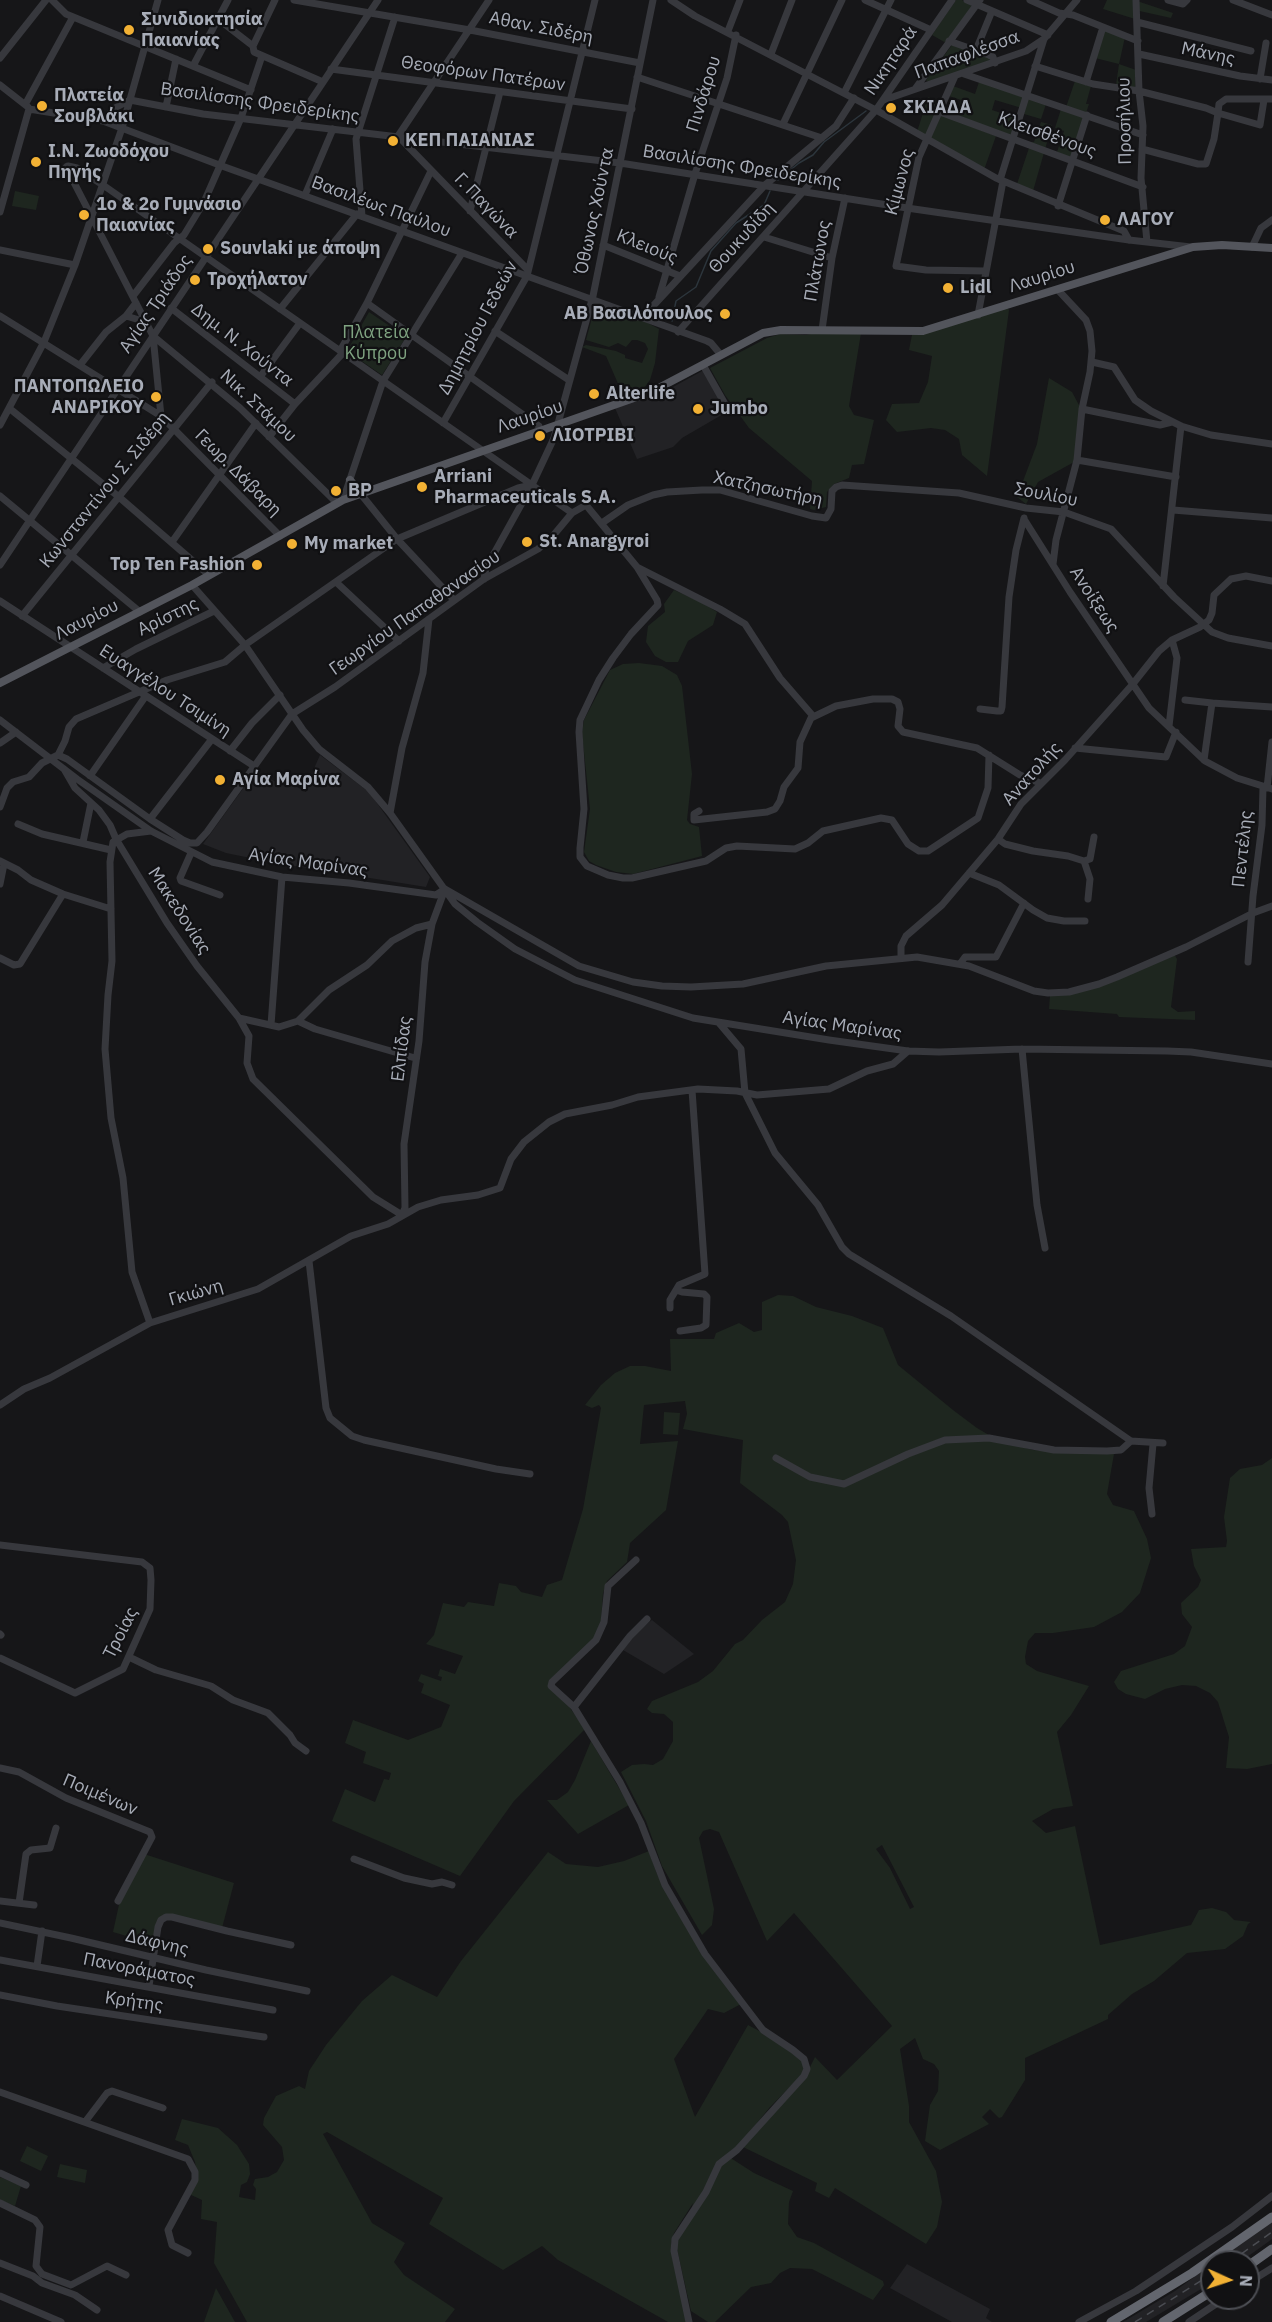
<!DOCTYPE html>
<html>
<head>
<meta charset="utf-8">
<style>
  body { margin:0 }
  #map { position:relative; width:1272px; height:2322px; overflow:hidden; background:#161618; font-family:"IBM Plex Sans",sans-serif }
  canvas { display:block }
  .north { position:absolute; left:1200px; top:2250px; width:60px; height:60px; box-sizing:border-box; background:#111113; border:2px solid #4d4f55; border-radius:50%; rotate:93deg; font-size:16px; font-weight:700; line-height:24px; text-align:center; color:#a8adb8 }
  .north::after { content:''; display:block; margin:auto; width:21px; height:27px; background:#f2b134; clip-path:polygon(50% 0,100% 100%,50% 72%,0 100%) }
</style>
</head>
<body>
<div id="map">
<canvas width="1272" height="2322"></canvas>
<div class="north">N</div>
</div>
<script>
const ctx = document.querySelector('canvas').getContext('2d');
ctx.lineJoin = 'round';
function fillPath(path, color) { ctx.fillStyle = color; ctx.fill(path, 'evenodd'); }
const poly = rows => new Path2D(rows.map(r => 'M' + r).join(''));
function trace(path, color, width, dash) { ctx.strokeStyle = color; ctx.lineWidth = width; ctx.lineCap = dash ? 'butt' : 'round'; ctx.setLineDash(dash || []); ctx.stroke(path); }
function write(font, color, halo, rows, align = 'center') {
  ctx.font = font + ' "IBM Plex Sans",sans-serif'; ctx.lineWidth = 4.5; ctx.setLineDash([]); ctx.textBaseline = 'middle'; ctx.strokeStyle = halo; ctx.fillStyle = color; for (const [text, x, y, turn = 0] of rows) {
    ctx.save(); ctx.translate(x, y); ctx.rotate((+turn || 0) * Math.PI / 180); ctx.textAlign = isNaN(turn) ? turn : align; if (halo) ctx.strokeText(text, 0, 0); ctx.fillText(text, 0, 0); ctx.restore();
  }
}
const built = poly([
  [704,370,725,409,725,413,682,438,673,447,637,459,615,408,673,387],
  [320,755,369,792,430,877,426,887,270,862,226,853,203,844,255,772,283,785,286,781,306,792,308,782],
  [652,1620,694,1654,664,1674,623,1650,639,1630],
  [1272,2221,1272,2239,1268,2242,1240,2262,1215,2262],
  [907,2264,990,2309,986,2318,992,2322,952,2322,890,2288],
  [1212,2264,1212,2281,1201,2289,1146,2322,1123,2322,1175,2291]
]);
const green = poly([
  [956,0,962,0,972,6,946,43,932,35],
  [1107,0,1134,0,1173,13,1171,18,1135,10,1135,19,1103,9],
  [1104,30,1125,37,1119,64,1136,70,1135,88,1116,85,1119,64,1095,58],
  [952,45,990,57,989,62,929,83,926,80],
  [1075,81,1091,86,1086,104,1089,104,1071,158,1057,152,1064,131,1055,128,1061,109,1065,110],
  [979,82,1046,104,1041,119,1024,114,1025,109,995,100,992,110,1016,118,1011,136,956,115,961,100,949,96,953,86,975,94],
  [928,97,941,102,937,113,996,136,984,170,917,132],
  [1041,122,1052,125,1033,191,1017,184,1031,142,1034,142],
  [15,191,39,196,36,210,12,206],
  [595,307,644,321,659,329,655,363,650,380,644,388,632,394,623,395,606,356,582,347,586,345,616,351,625,355,625,358,642,363,648,349,645,343,637,340,632,340,626,347,618,343,609,347,586,340],
  [1007,307,1009,310,987,476,962,455,959,439,945,430,931,428,897,432,886,420,892,404,919,403,928,382,932,356,909,350,912,335],
  [369,312,406,337,382,375,347,351],
  [820,332,861,333,849,406,854,415,874,420,864,464,852,465,849,478,834,484,827,492,826,507,814,510,810,509,812,481,749,428,725,395,710,368,767,338,780,334,806,335],
  [1049,378,1072,392,1080,407,1074,462,1038,482,1026,504,1017,497,1037,444],
  [674,590,701,602,717,612,713,625,688,641,678,662,666,662,655,656,646,642,648,626,665,612,664,604],
  [639,663,662,666,677,675,682,686,692,774,687,820,690,824,699,827,702,856,633,874,616,872,596,865,589,861,584,852,590,809,582,733,584,720,610,670,623,664],
  [1174,954,1177,959,1171,1007,1178,1012,1195,1011,1195,1020,1119,1017,1117,1014,1049,1009,1050,996,1059,995],
  [778,1295,793,1296,816,1307,852,1316,883,1328,898,1365,953,1410,977,1428,999,1441,1033,1450,1114,1454,1107,1494,1113,1505,1134,1511,1147,1539,1151,1558,1140,1593,1122,1612,1094,1627,1053,1633,1035,1633,1028,1641,1025,1657,1026,1664,1037,1671,1089,1686,1071,1715,1057,1732,1073,1806,1053,1809,1032,1821,1046,1833,1075,1826,1100,1945,1191,1925,1199,1910,1212,1908,1226,1912,1234,1920,1251,1922,1248,1924,1243,1936,1225,1949,1187,1953,1154,1981,1132,1994,1108,2015,1108,2019,1025,2058,1025,2080,1002,2117,999,2118,990,2109,982,2117,989,2124,940,2150,925,2141,930,2105,938,2091,939,2071,934,2064,923,2059,915,2038,900,2049,909,2106,909,2122,936,2171,942,2202,937,2227,926,2244,835,2188,829,2198,815,2191,817,2183,743,2147,803,2081,815,2057,837,2080,892,2026,794,1913,767,1941,719,1832,710,1829,703,1831,699,1838,714,1909,712,1925,702,1935,662,1866,646,1821,621,1772,632,1765,644,1764,653,1765,663,1759,673,1741,673,1722,664,1714,652,1713,647,1709,652,1701,698,1682,713,1671,735,1644,743,1640,762,1620,785,1602,793,1584,796,1560,788,1522,782,1515,740,1483,743,1440,683,1429,687,1414,685,1401,644,1405,640,1444,678,1441,666,1510,630,1543,627,1562,607,1581,603,1593,601,1622,593,1640,550,1680,585,1729,514,1801,460,1876,332,1821,345,1789,375,1802,384,1779,389,1780,391,1773,363,1763,366,1752,345,1743,353,1720,408,1740,441,1727,450,1705,421,1693,424,1684,418,1681,421,1674,441,1681,442,1677,438,1676,440,1669,455,1674,463,1656,426,1644,434,1635,443,1603,464,1607,468,1602,494,1606,499,1583,516,1586,521,1592,542,1597,547,1585,562,1580,583,1509,601,1408,599,1405,592,1408,585,1405,601,1385,615,1373,630,1366,645,1366,671,1371,670,1339,714,1339,716,1333,739,1323,754,1332,762,1330,762,1302],
  [882,1845,914,1907,910,1909,890,1868,876,1849],
  [664,1412,680,1413,678,1435,663,1434],
  [1272,1458,1272,1764,1247,1769,1226,1768,1229,1737,1218,1702,1210,1693,1196,1686,1182,1685,1165,1689,1145,1699,1126,1694,1118,1689,1114,1682,1121,1671,1174,1654,1185,1646,1192,1627,1182,1614,1181,1603,1198,1587,1201,1580,1194,1566,1191,1549,1226,1547,1227,1541,1224,1517,1230,1478,1240,1469,1262,1465],
  [591,1741,629,1805,578,1834,547,1800,557,1800,568,1792,575,1780],
  [649,1851,657,1874,688,1928,741,2004,724,2013,708,2009,674,2059,695,2117,748,2025,765,2034,802,2060,804,2070,800,2077,770,2107,740,2144,726,2155,754,2173,793,2191,789,2202,788,2224,797,2237,814,2243,883,2281,884,2285,873,2300,812,2269,790,2268,780,2273,771,2283,751,2287,715,2322,708,2322,691,2311,677,2249,677,2241,689,2220,693,2203,674,2233,671,2245,688,2322,668,2322,558,2260,542,2246,503,2270,429,2224,443,2198,327,2132,323,2134,372,2223,405,2243,394,2262,404,2275,455,2309,445,2322,247,2322,214,2263,217,2222,201,2219,202,2200,189,2194,196,2171,195,2162,188,2145,175,2140,182,2119,218,2128,237,2145,249,2164,250,2174,247,2182,241,2185,239,2197,255,2200,256,2189,253,2185,255,2179,268,2177,277,2172,284,2160,282,2147,263,2125,264,2118,276,2096,299,2086,305,2089,309,2071,326,2045,362,2001,392,1975,437,1997,461,1961,548,1852,566,1864,598,1867,624,1861],
  [144,1854,234,1883,222,1928,163,1915,153,1944,113,1932,120,1900],
  [27,2146,48,2156,41,2171,20,2161],
  [60,2164,87,2170,85,2183,57,2177],
  [0,2177,21,2186,15,2206,0,2200],
  [216,2288,235,2322,204,2322]
]);
const stream = poly([
  [778,180,799,163,813,155,824,142,866,111],
  [672,321,676,301,696,287,711,251,736,223,764,205,770,191]
]);
const minor = poly([
  [52,0,66,14,251,90],
  [294,0,470,30,640,63],
  [489,0,398,136,528,270],
  [671,0,695,16,876,110,996,178,1124,231,1129,240],
  [865,0,931,30],
  [967,0,1048,35],
  [1030,0,1059,13,1073,15,1138,41],
  [1136,0,1139,91,1143,126,1141,178,1147,242],
  [1168,0,1183,4,1187,0],
  [1233,0,1272,15],
  [218,19,253,46,254,52,323,82],
  [1137,22,1251,51],
  [728,31,740,0],
  [949,41,989,55,993,57,995,63],
  [253,46,275,0],
  [976,50,992,11],
  [771,54,792,0],
  [1139,54,1240,76,1272,80],
  [0,58,46,0],
  [193,66,228,0],
  [1035,66,1093,84,1139,91,1206,108,1218,113,1219,104,1226,99,1272,99],
  [331,69,632,109],
  [964,74,1143,135],
  [955,76,919,157,896,266,926,270,986,271],
  [637,77,822,138],
  [1260,79,1266,43],
  [1086,82,1103,27],
  [0,85,28,107],
  [915,89,980,0],
  [844,93,891,0],
  [884,100,1026,51,1044,39,1077,0],
  [26,103,73,17],
  [166,107,176,59],
  [29,109,103,121,222,166,707,341,711,343,721,355],
  [940,112,1143,187],
  [103,121,113,109,130,100,203,114,620,163,907,208,1129,240,1191,247],
  [783,124,842,0],
  [1142,149,1198,164,1206,164,1214,139,1218,113,1260,125,1264,100],
  [1000,180,1044,39],
  [305,195,333,129],
  [1058,206,1087,115],
  [470,211,500,92],
  [0,212,29,109],
  [362,216,356,139,395,17],
  [764,237,832,258],
  [603,245,680,276],
  [1252,247,1261,228,1272,220],
  [0,250,75,265],
  [133,296,174,243,184,235,204,202,241,118,262,56],
  [659,297,695,174,727,78,736,35],
  [367,303,539,426,540,430],
  [171,308,295,404],
  [280,309,357,214],
  [978,315,1003,181],
  [0,316,161,416,280,536],
  [126,316,146,322],
  [639,317,653,306,765,185,836,126,854,98],
  [822,330,832,258,845,198],
  [495,331,569,380],
  [678,332,876,110,952,0],
  [153,336,240,408,337,503],
  [340,351,367,303,431,171],
  [1092,362,1114,367,1135,400,1151,411,1181,426,1211,435,1272,444],
  [80,365,106,332,126,316,136,303],
  [703,365,725,404],
  [260,377,300,323],
  [9,408,119,497,209,575],
  [1082,409,1160,425,1172,422],
  [161,416,153,336,66,167,68,166,77,168,103,185,572,513],
  [443,423,527,276,595,0],
  [0,425,44,342,75,265,122,128,158,0],
  [269,437,295,404,343,353],
  [1077,460,1176,477],
  [360,493,397,539,454,600],
  [0,496,140,612],
  [343,500,383,381,462,253],
  [1173,510,1272,518],
  [1024,519,1070,592,1149,708,1205,761,1237,778,1272,789],
  [602,523,628,505,653,495,667,492,702,490,720,490,812,516,826,518,831,509,832,491,836,487,842,485,959,493,1026,508,1064,512,1111,529,1174,597,1212,632,1228,638,1272,646],
  [172,542,256,423],
  [1053,564,1056,540,1077,460,1082,409,1090,372,1092,351,1090,331,1086,320,1058,290],
  [0,565,378,0],
  [637,567,657,600,658,605,631,634,613,658,599,680,580,720,579,732,584,809,580,848,580,857,587,866,608,875,623,878,632,878,706,861,726,848,737,846,795,849,808,843,823,831,881,818,892,820,908,844,919,851,928,851,978,818,988,788,989,755],
  [484,579,486,568,532,485,554,438,593,296,653,0],
  [336,582,399,641],
  [192,585,245,645,303,730,319,749,368,787,390,813,455,904,477,922,515,949,575,980,693,1018,829,1040,908,1051,939,1052,1022,1049,1167,1051,1191,1052,1272,1064],
  [1163,586,1181,426],
  [0,601,254,766],
  [22,616,212,382],
  [103,668,136,649,214,611],
  [1185,700,1212,703,1204,760],
  [1212,703,1272,707],
  [980,709,997,711,1001,711,1002,707,1009,597,1016,550,1024,518],
  [0,720,77,779,151,831,212,862,282,877,349,883,436,895,445,889],
  [1169,726,1177,658,1172,640],
  [0,743,16,732],
  [1075,748,1166,757,1176,732],
  [230,751,252,723,280,695],
  [58,755,67,759,150,819,183,840,190,843,197,843,207,832,292,714,335,687,484,579,538,549,552,537,572,513,586,505,637,567,720,609,745,624,780,678,813,716],
  [64,769,75,788,99,810,110,825,116,839,167,923,197,966,239,1018,279,1027,298,1021,329,990,367,965,392,941,416,928,432,924],
  [90,776,145,697],
  [1267,788,1272,742],
  [0,807,7,788,13,782,29,777,42,763,58,755,65,741,69,727,76,719,167,680,225,662,245,645,397,539,518,488,532,485],
  [699,811,694,814,694,820,767,812,775,809,780,801,784,787,798,768,800,742,811,718,836,706,873,699,892,699,898,702,900,709,898,726,903,732,977,748,1020,775,1040,783],
  [390,813,402,748,423,673,429,619],
  [150,819,212,739],
  [18,824,42,834,111,850],
  [998,839,1005,844,1033,851,1068,856,1084,861,1090,879,1088,899],
  [83,842,91,803],
  [191,853,180,878,181,881,220,895],
  [0,861,18,870,31,880,63,894,111,909],
  [1084,861,1090,859,1094,837],
  [969,873,999,885,1033,910,1047,918,1064,921,1085,921],
  [0,884,4,864],
  [445,889,579,966,633,982,662,986,691,987,743,984,826,966,917,957,969,966,1034,991,1048,993,1069,992,1099,984,1117,977,1186,947,1253,913,1272,906],
  [0,958,14,965,20,964,63,894],
  [901,958,901,946,906,936,942,905,998,839,1021,804,1065,760,1132,685,1159,651,1172,640,1200,627,1209,620,1212,613,1214,595,1231,579,1246,576,1272,581],
  [1248,962,1253,896,1262,825,1263,787],
  [960,964,965,957,996,957,1024,903],
  [239,1018,249,1036,247,1063,253,1079,373,1197,402,1215],
  [298,1021,315,1029,415,1058],
  [719,1023,741,1049,745,1093,775,1153,818,1205,842,1247,849,1254,951,1316,1131,1441,1163,1443],
  [271,1025,282,877],
  [1022,1049,1037,1205,1045,1248],
  [402,1215,405,1208,404,1144,419,1041,425,962,432,924,445,889],
  [309,1261,326,1408,330,1418,352,1436,364,1440,496,1469,530,1474],
  [676,1290,682,1292,704,1294,707,1297,706,1325,701,1328,680,1331],
  [670,1308,670,1300,679,1285,705,1274,692,1090],
  [150,1323,132,1272,123,1178,111,1118,105,1049,108,995,112,961,110,862,113,842,127,834,151,831],
  [0,1405,24,1389,50,1378,150,1323,258,1289,351,1236,388,1224,418,1207,441,1200,478,1195,500,1188,511,1159,524,1142,549,1122,565,1114,612,1105,638,1097,698,1089,737,1091,757,1095,829,1089,867,1071,893,1064,908,1051],
  [776,1458,810,1477,844,1484,908,1454,945,1440,989,1438,1054,1450,1107,1451,1121,1450,1131,1441],
  [1152,1514,1149,1488,1153,1444],
  [0,1545,142,1562,150,1568,151,1580,150,1609,123,1669,75,1693,0,1658],
  [636,1560,608,1586,604,1622,596,1640,552,1682,551,1686,574,1707,620,1782,641,1823,665,1885,705,1954,763,2030,793,2050,804,2059,807,2069,804,2076,737,2150,719,2164,706,2192,675,2239,674,2251,689,2322],
  [0,1634,1,1635],
  [129,1657,156,1670,211,1686,233,1700,268,1713,290,1735,295,1743,306,1751],
  [574,1707,630,1636,647,1619],
  [0,1768,19,1772,66,1798,150,1832,152,1837,118,1901],
  [354,1859,404,1878,432,1884,442,1882,452,1885],
  [0,1901,34,1905],
  [19,1903,26,1854,31,1850,50,1848,56,1828],
  [0,1923,71,1938,206,1970,307,1991],
  [0,1960,273,2010],
  [37,1966,42,1931],
  [149,1986,158,1927,161,1920,166,1917,172,1917,227,1931,291,1945],
  [0,1995,57,2006,264,2037],
  [0,2092,188,2159,195,2172,195,2180,168,2230,172,2245,188,2253],
  [85,2122,107,2093,112,2091,163,2108],
  [0,2173,26,2185],
  [0,2203,35,2220,40,2227,36,2266,42,2274,71,2285,107,2266,126,2275],
  [0,2263,33,2276,42,2283,75,2295,97,2310],
  [1248,2283,1272,2268],
  [0,2296,61,2322],
  [1079,2322,1136,2291,1232,2227,1272,2196],
  [1189,2322,1225,2298]
]);
const major = poly([
  [350,480,360,493],
  [0,683,192,585,343,500,651,392,763,333,781,330,923,331,1193,247,1222,245,1272,248]
]);
const highway = poly([
  [1248,2266,1272,2249],
  [1111,2322,1192,2273,1272,2217],
  [1163,2322,1212,2291]
]);
const rail = poly([
  [1230,2262,1272,2232],
  [1135,2322,1212,2274]
]);
const markers = [
  [129,30,6,"#f2b134"],
  [42,106,6,"#f2b134"],
  [891,108,6,"#f2b134"],
  [393,141,6,"#f2b134"],
  [36,162,6,"#f2b134"],
  [84,215,6,"#f2b134"],
  [1105,220,6,"#f2b134"],
  [208,249,6,"#f2b134"],
  [195,280,6,"#f2b134"],
  [948,288,6,"#f2b134"],
  [725,314,6,"#f2b134"],
  [594,394,6,"#f2b134"],
  [156,397,6,"#f2b134"],
  [698,409,6,"#f2b134"],
  [540,436,6,"#f2b134"],
  [422,487,6,"#f2b134"],
  [336,491,6,"#f2b134"],
  [527,542,6,"#f2b134"],
  [292,544,6,"#f2b134"],
  [257,565,6,"#f2b134"],
  [220,780,6,"#f2b134"]
];
const poiNames = [
  ["Συνιδιοκτησία",141,20],
  ["Παιανίας",141,41],
  ["Πλατεία",54,96],
  ["Σουβλάκι",54,117],
  ["ΣΚΙΑΔΑ",903,108],
  ["ΚΕΠ ΠΑΙΑΝΙΑΣ",405,141],
  ["Ι.Ν. Ζωοδόχου",48,152],
  ["Πηγής",48,173],
  ["1ο & 2ο Γυμνάσιο",96,205],
  ["Παιανίας",96,226],
  ["ΛΑΓΟΥ",1117,220],
  ["Souvlaki με άποψη",220,249],
  ["Τροχήλατον",207,280],
  ["Lidl",960,288],
  ["ΑΒ Βασιλόπουλος",713,314,"right"],
  ["ΠΑΝΤΟΠΩΛΕΙΟ",144,387,"right"],
  ["ΑΝΔΡΙΚΟΥ",144,408,"right"],
  ["Alterlife",606,394],
  ["Jumbo",710,409],
  ["ΛΙΟΤΡΙΒΙ",552,436],
  ["Arriani",434,477],
  ["Pharmaceuticals S.A.",434,498],
  ["BP",348,491],
  ["St. Anargyroi",539,542],
  ["My market",304,544],
  ["Top Ten Fashion",245,565,"right"],
  ["Αγία Μαρίνα",232,780]
];
const streetNames = [
  ["Αθαν. Σιδέρη",541,28,11],
  ["Μάνης",1208,54,12],
  ["Παπαφλέσσα",967,55,-20],
  ["Νικηταρά",891,61,-56],
  ["Θεοφόρων Πατέρων",483,74,8],
  ["Πινδάρου",704,94,-73],
  ["Βασιλίσσης Φρειδερίκης",260,103,8],
  ["Προσήλιου",1125,121,-91],
  ["Κλεισθένους",1047,135,20],
  ["Βασιλίσσης Φρειδερίκης",742,167,9],
  ["Κίμωνος",900,182,-75],
  ["Γ. Παγώνα",486,206,46],
  ["Βασιλέως Παύλου",381,207,20],
  ["Όθωνος Χούντα",595,211,-78],
  ["Θουκυδίδη",742,238,-48],
  ["Κλειούς",647,247,22],
  ["Πλάτωνος",818,261,-80],
  ["Λαυρίου",1042,277,-18],
  ["Αγίας Τριάδος",156,304,-56],
  ["Δημητρίου Γεδεών",478,328,-62],
  ["Δημ. Ν. Χούντα",242,345,38],
  ["Νικ. Στάμου",258,406,43],
  ["Λαυρίου",530,417,-19],
  ["Γεωρ. Δάβαρη",238,473,45],
  ["Χατζησωτήρη",768,489,12],
  ["Κωνσταντίνου Σ. Σιδέρη",105,490,-51],
  ["Σουλίου",1046,495,11],
  ["Ανοίξεως",1094,600,57],
  ["Γεωργίου Παπαθανασίου",415,613,-35],
  ["Αρίστης",168,617,-26],
  ["Λαυρίου",87,620,-27],
  ["Ευαγγέλου Τσιμίνη",165,691,33],
  ["Ανατολής",1032,774,-48],
  ["Πεντέλης",1243,849,-84],
  ["Αγίας Μαρίνας",308,863,8],
  ["Μακεδονίας",179,911,57],
  ["Αγίας Μαρίνας",842,1026,8],
  ["Ελπίδας",402,1049,-83],
  ["Γκιώνη",196,1293,-16],
  ["Τροίας",121,1633,-63],
  ["Ποιμένων",100,1795,23],
  ["Δάφνης",157,1943,13],
  ["Πανοράματος",139,1970,11],
  ["Κρήτης",134,2002,8]
];
const parkNames = [
  ["Πλατεία",376,333],
  ["Κύπρου",376,354]
];
fillPath(built, '#222225');
fillPath(green, '#1e261f');
trace(stream, '#2c353c', 1.5);
trace(minor, '#37383d', 7);
trace(major, '#53555c', 8);
trace(highway, '#63666e', 9);
trace(rail, '#4a4c52', 1.5, [8, 6]);
for (const [x, y, r, color] of markers) { const dot = new Path2D(); dot.arc(x, y, r, 0, 2 * Math.PI); ctx.fillStyle = color; ctx.fill(dot); trace(dot, '#111113', 2); }
write('bold 18px', '#a8adb8', '#111113', poiNames, 'left');
write('18px', '#a8adb8', '#111113', streetNames);
write('18px', '#7fa381', '#111113', parkNames);
</script>
</body>
</html>
